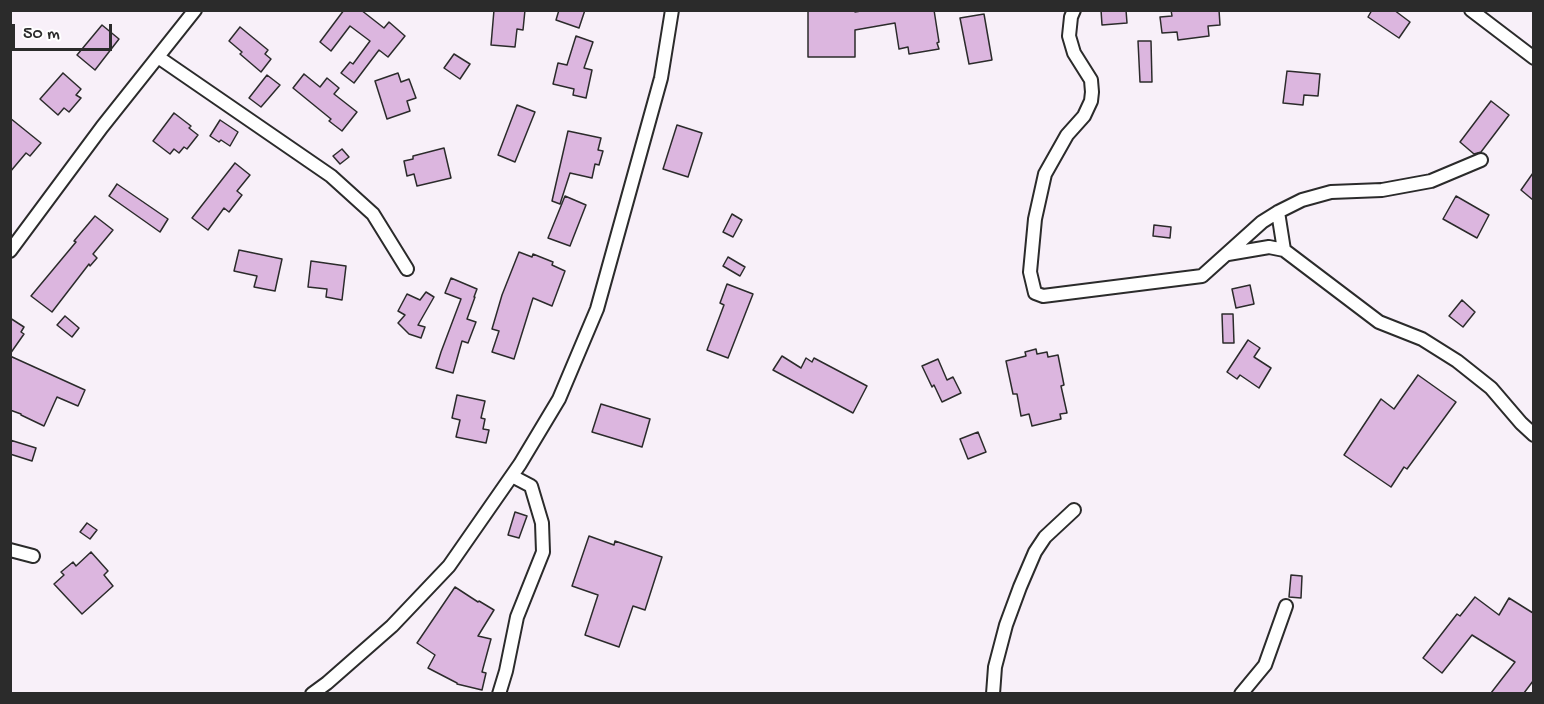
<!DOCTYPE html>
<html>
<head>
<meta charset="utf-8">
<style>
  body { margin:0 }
  #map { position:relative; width:1544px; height:704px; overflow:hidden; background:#f8f0f9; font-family:"Gochi Hand",sans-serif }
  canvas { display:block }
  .frame { position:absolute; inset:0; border:12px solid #2b2b2b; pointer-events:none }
  .scale { position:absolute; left:12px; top:24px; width:100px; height:27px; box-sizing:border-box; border:3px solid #2b2b2b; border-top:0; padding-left:8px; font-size:18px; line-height:21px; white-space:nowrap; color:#2b2b2b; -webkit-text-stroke:4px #fff; paint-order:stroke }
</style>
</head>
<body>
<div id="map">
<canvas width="1544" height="704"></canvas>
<div class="frame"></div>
<div class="scale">50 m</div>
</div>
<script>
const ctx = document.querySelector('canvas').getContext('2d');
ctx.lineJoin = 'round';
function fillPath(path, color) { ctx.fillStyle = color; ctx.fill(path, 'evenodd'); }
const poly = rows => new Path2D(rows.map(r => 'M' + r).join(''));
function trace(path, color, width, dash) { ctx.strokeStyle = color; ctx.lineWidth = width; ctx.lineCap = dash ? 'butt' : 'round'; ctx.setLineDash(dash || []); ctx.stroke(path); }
const building = poly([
  [344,10,361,10,384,28,389,22,405,36,388,57,379,50,354,83,341,73,350,62,353,64,370,41,350,26,331,51,320,42,344,10],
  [494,10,525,10,523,30,517,29,515,47,491,45,494,10],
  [559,10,585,10,579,28,556,20,559,10],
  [808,10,855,10,855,12,867,10,934,10,939,42,937,43,939,49,909,54,908,47,899,49,895,23,855,30,855,57,808,57,808,10],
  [1101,10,1126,10,1127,23,1102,25,1101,10],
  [1171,10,1219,10,1220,25,1208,26,1209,36,1178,40,1177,32,1162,33,1160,17,1172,16,1171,10],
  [1372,10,1394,10,1410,22,1399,38,1368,17,1372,10],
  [984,14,992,60,969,64,960,18,984,14],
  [102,25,119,39,95,70,77,55,102,25],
  [240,27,268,50,265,54,271,59,261,72,240,54,242,52,229,41,240,27],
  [576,36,593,42,584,68,592,70,586,98,573,95,574,89,553,84,558,63,567,65,576,36],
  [1138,41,1151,41,1152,82,1140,82,1138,41],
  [454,54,470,64,460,79,444,68,454,54],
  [1287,71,1320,74,1318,96,1304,95,1303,105,1283,103,1287,71],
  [63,73,81,89,76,95,81,98,69,112,64,108,58,115,40,99,63,73],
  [398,73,401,82,409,79,416,98,407,101,410,111,387,119,375,81,398,73],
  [304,74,320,87,327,78,339,88,334,94,357,112,342,131,329,121,331,119,293,88,304,74],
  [267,75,280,85,261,107,249,98,267,75],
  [1491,101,1509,115,1481,152,1474,154,1460,142,1491,101],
  [517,105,535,112,515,162,498,155,517,105],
  [174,113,191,126,189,128,198,135,187,149,184,147,179,153,174,149,170,154,153,141,174,113],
  [10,118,41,143,30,156,26,153,10,172,10,118],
  [220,120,238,132,230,146,221,140,219,142,210,136,220,120],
  [677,125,702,133,688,177,663,169,677,125],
  [568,131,601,138,598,150,603,151,599,165,595,164,592,178,570,173,560,204,552,201,568,131],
  [444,148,451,178,417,186,414,174,407,176,404,161,413,159,413,156,444,148],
  [342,149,349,157,340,164,333,156,342,149],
  [235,163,250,175,237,191,242,195,229,212,224,208,208,230,192,218,235,163],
  [1533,173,1533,200,1521,190,1533,173],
  [117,184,168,219,160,232,109,196,117,184],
  [565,196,586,205,570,246,548,238,565,196],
  [1456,196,1489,215,1477,238,1443,219,1456,196],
  [732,214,742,220,733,237,723,232,732,214],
  [95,216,113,230,93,254,97,258,90,266,89,264,52,312,31,296,76,242,74,241,95,216],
  [1154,225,1171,227,1170,238,1153,236,1154,225],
  [239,250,282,259,275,291,254,287,257,276,234,271,239,250],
  [519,252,532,257,533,254,553,262,552,265,565,271,552,306,533,298,514,359,492,352,499,331,492,329,502,295,519,252],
  [728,257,745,267,740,276,723,266,728,257],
  [311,261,346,266,342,300,326,297,327,289,308,287,311,261],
  [451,278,477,289,474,297,475,297,467,319,476,322,468,343,462,341,453,373,436,368,441,352,461,299,445,293,451,278],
  [727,284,753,294,728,358,707,350,724,305,720,303,727,284],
  [1250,285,1254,304,1236,308,1232,289,1250,285],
  [426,292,434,297,418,325,425,327,421,338,409,334,398,323,405,315,398,311,407,294,420,300,426,292],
  [1462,300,1475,312,1463,327,1449,316,1462,300],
  [1222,314,1233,314,1234,343,1223,343,1222,314],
  [65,316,79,328,72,337,57,325,65,316],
  [10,318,24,327,21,332,24,334,10,354,10,318],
  [1248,340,1260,348,1254,357,1271,368,1259,388,1240,375,1237,379,1227,372,1248,340],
  [1036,349,1037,354,1047,352,1048,357,1058,355,1064,385,1061,386,1067,413,1060,414,1061,419,1032,426,1029,414,1021,416,1017,394,1013,394,1006,361,1026,356,1025,352,1036,349],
  [10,356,85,390,78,406,57,397,44,426,21,415,21,414,10,410,10,356],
  [782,356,801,368,806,358,812,362,814,358,867,386,853,413,773,370,782,356],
  [938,359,947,380,953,377,961,393,942,402,934,385,932,387,922,366,938,359],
  [1418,375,1456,402,1407,469,1404,467,1391,487,1344,455,1381,399,1394,409,1418,375],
  [457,395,485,401,481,418,485,419,483,429,489,430,486,443,456,437,460,420,452,418,457,395],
  [601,404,650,419,642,447,592,432,601,404],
  [978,432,986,452,968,459,960,439,978,432],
  [10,440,36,448,32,461,10,454,10,440],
  [515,512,527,516,519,538,508,535,515,512],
  [87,523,97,530,90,539,80,532,87,523],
  [589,536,614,545,615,541,662,557,645,610,633,606,619,647,585,635,598,595,572,586,589,536],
  [91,552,108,571,104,575,113,586,82,614,54,584,64,575,61,572,73,562,76,566,91,552],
  [1291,575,1302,576,1301,598,1289,597,1291,575],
  [455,587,478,602,479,601,494,610,478,636,491,639,482,672,486,673,482,690,457,684,457,683,428,668,435,655,417,643,455,587],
  [1475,597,1499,615,1509,598,1533,613,1533,681,1524,693,1491,693,1515,662,1472,635,1442,673,1423,658,1457,614,1460,616,1475,597]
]);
const street = poly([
  [1074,10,1071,17,1069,36,1074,53,1091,80,1092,92,1091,101,1084,116,1067,135,1045,174,1035,219,1030,272,1035,293,1043,296,1202,276,1262,222,1278,212,1302,200,1331,192,1382,190,1431,181,1481,160],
  [1471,10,1534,58],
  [158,57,331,176,373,214,407,269],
  [1278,212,1284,250],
  [10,251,102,127,195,10],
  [1228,254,1269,247,1284,250,1379,322,1422,339,1457,361,1491,388,1521,423,1534,435],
  [10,550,33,556],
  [312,694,327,683,392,626,449,566,520,464,559,399,597,309,661,78,672,10],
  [499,694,506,671,517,617,543,552,542,523,531,486,512,476],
  [993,694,995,667,1006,625,1020,587,1035,552,1045,537,1074,510],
  [1241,694,1265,665,1286,606]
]);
fillPath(building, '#dcb6df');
trace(building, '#2b2b2b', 1.5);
trace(street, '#2b2b2b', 16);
trace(street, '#fff', 12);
</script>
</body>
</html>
